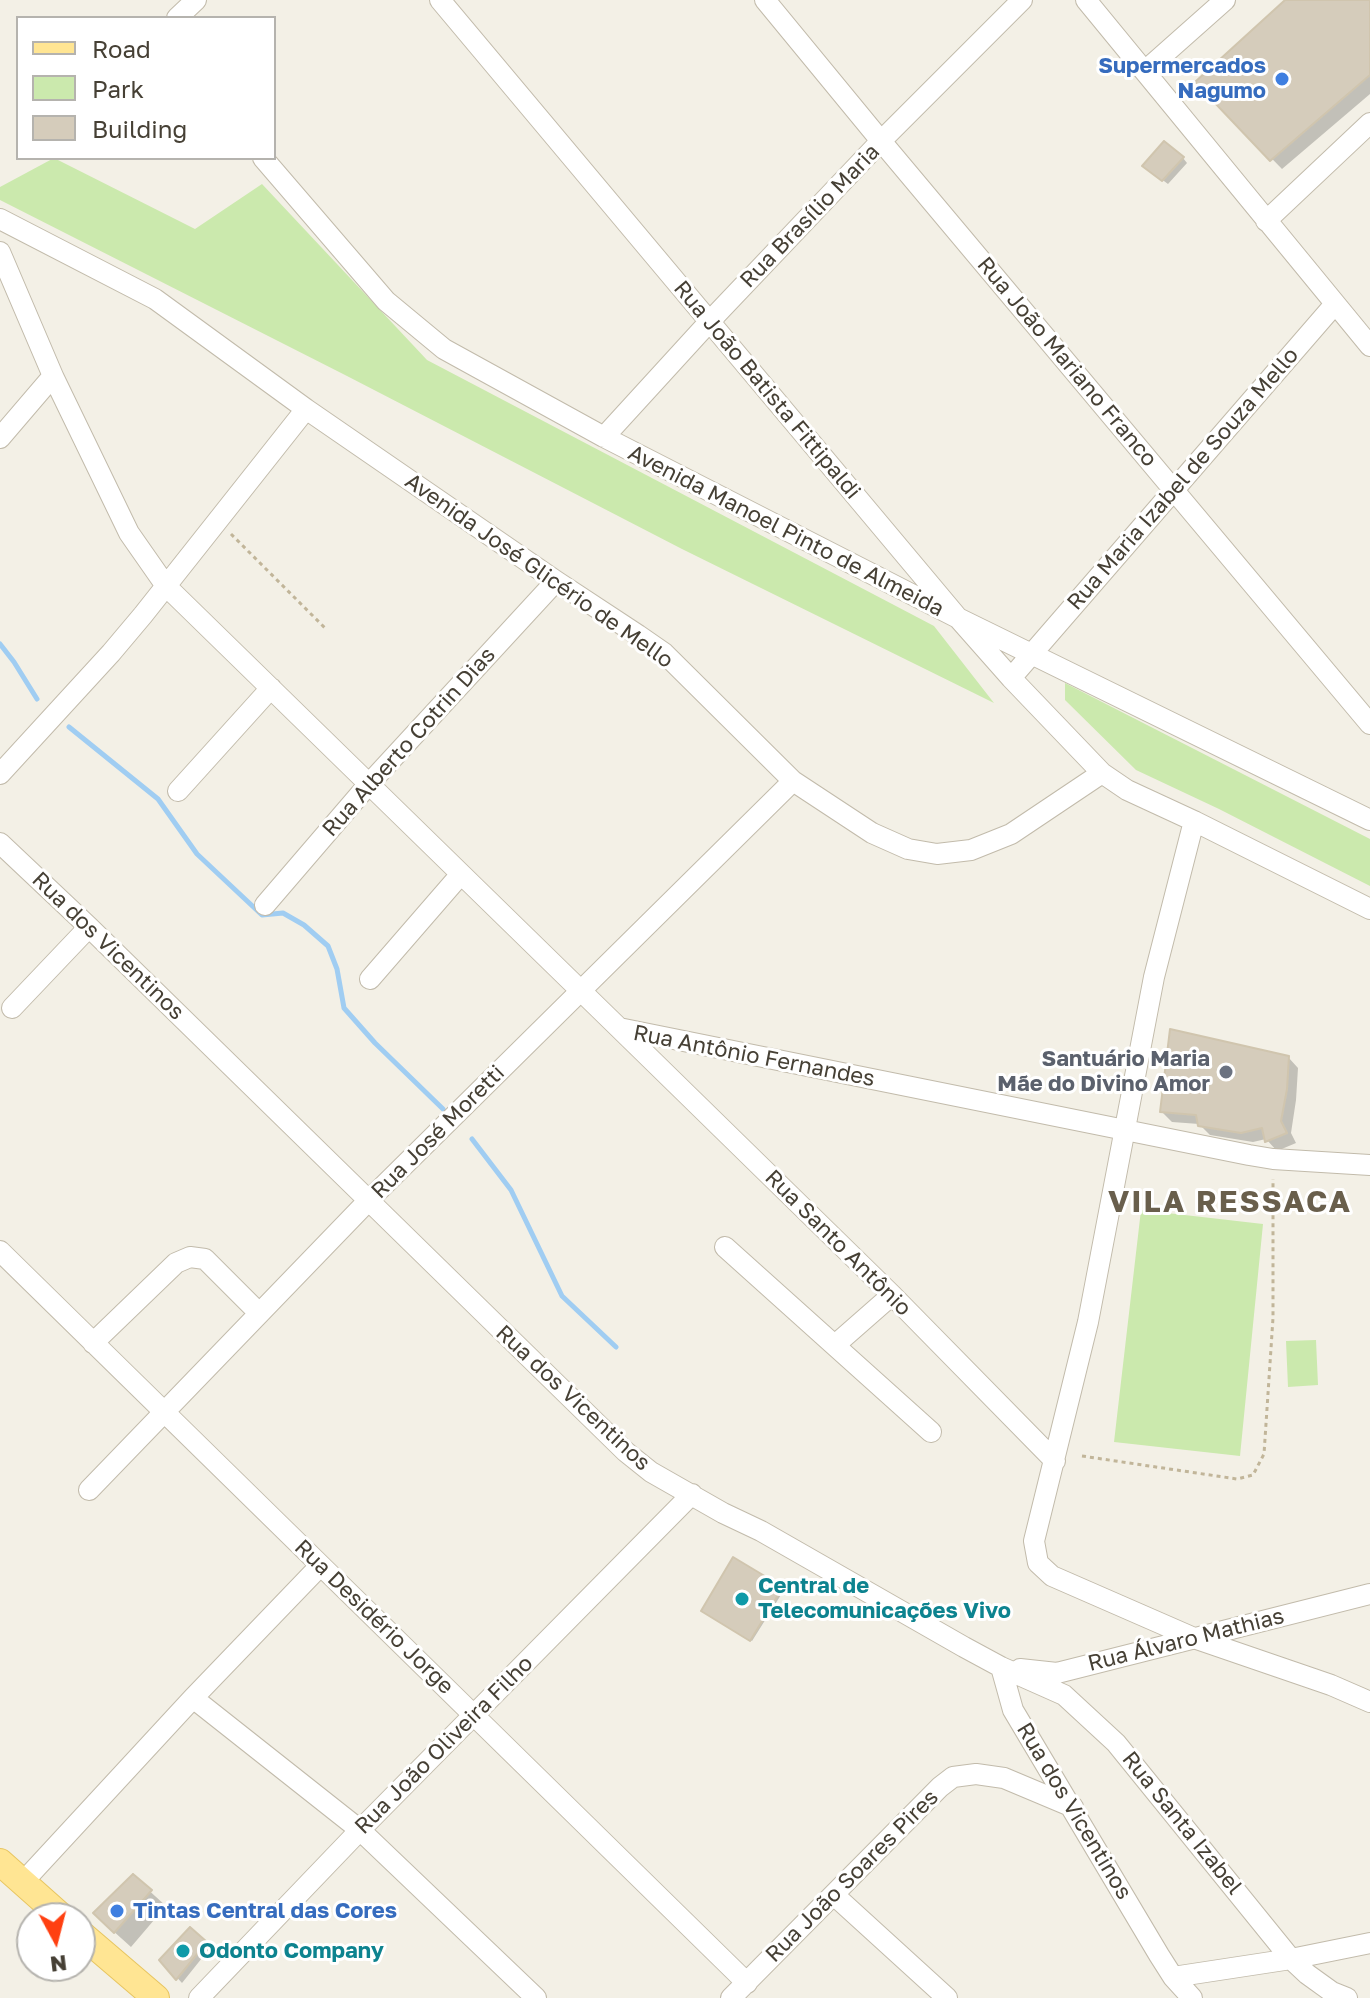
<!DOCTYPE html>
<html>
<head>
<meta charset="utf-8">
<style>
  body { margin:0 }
  #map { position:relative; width:1370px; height:1998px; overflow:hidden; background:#f3f0e6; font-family:"Golos Text",sans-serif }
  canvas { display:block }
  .legend { position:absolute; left:16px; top:16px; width:260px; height:144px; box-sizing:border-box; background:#fff; border:2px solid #b5b3ae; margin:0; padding:10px 14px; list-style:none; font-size:24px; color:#464035 }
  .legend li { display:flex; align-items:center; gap:16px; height:40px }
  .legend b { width:40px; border:2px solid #b5b3ae }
  .north { position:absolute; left:16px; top:1902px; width:80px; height:80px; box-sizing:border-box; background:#fff; border:2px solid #b5b3ae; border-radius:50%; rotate:173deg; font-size:22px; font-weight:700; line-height:32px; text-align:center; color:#464035 }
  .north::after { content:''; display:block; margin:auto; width:28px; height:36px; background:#ff4011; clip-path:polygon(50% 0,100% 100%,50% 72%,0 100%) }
</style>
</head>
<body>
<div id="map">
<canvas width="1370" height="1998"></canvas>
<ul class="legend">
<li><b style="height:10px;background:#ffe593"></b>Road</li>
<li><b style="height:22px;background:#cbe9ad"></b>Park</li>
<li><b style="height:22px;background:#d5ccbb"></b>Building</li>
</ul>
<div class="north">N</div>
</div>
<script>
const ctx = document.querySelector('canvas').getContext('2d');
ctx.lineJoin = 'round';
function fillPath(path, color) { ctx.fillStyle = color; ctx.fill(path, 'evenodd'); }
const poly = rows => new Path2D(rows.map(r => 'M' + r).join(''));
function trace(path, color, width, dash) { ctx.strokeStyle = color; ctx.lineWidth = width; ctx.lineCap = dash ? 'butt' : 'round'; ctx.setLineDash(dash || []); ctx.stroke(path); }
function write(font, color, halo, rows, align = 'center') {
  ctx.font = font + ' "Golos Text",sans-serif'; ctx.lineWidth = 6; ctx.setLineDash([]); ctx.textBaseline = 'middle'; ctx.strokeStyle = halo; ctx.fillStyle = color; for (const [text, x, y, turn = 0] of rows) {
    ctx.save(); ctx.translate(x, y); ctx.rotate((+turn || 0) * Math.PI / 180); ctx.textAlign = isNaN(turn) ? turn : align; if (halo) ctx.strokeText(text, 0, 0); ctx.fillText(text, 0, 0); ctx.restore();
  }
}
const green = poly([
  [54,158,195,229,262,184,427,360,934,626,994,703,682,549,347,376,0,200,0,187],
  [1065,683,1370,839,1370,886,1219,809,1136,770,1065,700],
  [1141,1210,1263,1224,1240,1456,1114,1442],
  [1316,1340,1318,1385,1288,1387,1286,1341]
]);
const shadow = poly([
  [1288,0,1370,0,1370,94,1282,169,1197,82],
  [1183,158,1187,163,1168,184,1149,170],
  [1288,1057,1298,1068,1296,1100,1291,1133,1296,1143,1277,1151,1266,1139,1253,1142,1210,1135,1199,1124,1172,1122,1162,1112],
  [734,1560,784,1590,752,1641,705,1612],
  [133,1876,166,1906,131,1947,111,1929],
  [205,1943,210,1948,182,1983,161,1960]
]);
const stream = poly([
  [0,644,14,662,37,699],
  [69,727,158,799,197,854,262,915,283,913,304,925,328,946,337,969,344,1008,375,1043,443,1109],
  [472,1139,511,1190,562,1296,616,1347]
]);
const building = poly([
  [1285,0,1370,0,1370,75,1270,161,1195,82,1285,0],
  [1164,141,1184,157,1162,181,1142,166,1164,141],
  [1170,1029,1289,1056,1287,1089,1281,1121,1287,1133,1265,1142,1262,1128,1241,1133,1198,1126,1196,1115,1160,1112,1170,1029],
  [733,1557,783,1587,750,1641,701,1611,733,1557],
  [133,1874,152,1890,114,1933,93,1913,133,1874],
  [190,1927,207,1942,176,1980,159,1960,190,1927]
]);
const path = poly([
  [231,534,326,629],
  [1082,1456,1237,1479,1253,1475,1264,1454,1273,1318,1273,1179]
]);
const minor = poly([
  [440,0,958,618,1011,678,1102,773,1127,790,1194,821,1370,909],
  [765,0,881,141,1370,724],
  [1086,0,1370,346],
  [177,18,196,0],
  [1145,71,1225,0],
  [263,158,386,301,444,349,604,437,958,618,1370,820],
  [0,219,155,299,306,409,556,581,638,635,664,653,793,781,872,833,908,849,937,854,971,850,1011,834,1102,773],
  [1266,221,1370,123],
  [0,252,53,376,129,533,166,586,619,1028,1249,1155,1273,1159,1370,1165],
  [604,437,710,321,881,141,1022,0],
  [0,438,53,376],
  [1011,678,1335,304],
  [0,774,111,653,143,615,306,409],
  [178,791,271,688],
  [1194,821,1154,977,1088,1322,1034,1541,1038,1563,1052,1576,1194,1638,1331,1685,1370,1702],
  [0,843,89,927,626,1452,651,1472,723,1513,761,1531,964,1647,1001,1667,1064,1695,1116,1743,1291,1959,1307,1974,1332,1992,1347,1998],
  [265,905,368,785,556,581],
  [370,979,461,874],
  [12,1008,89,927],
  [619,1028,892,1295,1055,1461],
  [725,1247,931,1432],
  [0,1251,747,1983],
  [93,1343,176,1263,190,1257,205,1259,259,1313],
  [835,1345,892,1295],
  [89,1490,368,1201,793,781],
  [1001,1667,1013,1710,1159,1955,1173,1977,1192,1998],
  [1020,1669,1057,1673,1370,1594],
  [193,1698,360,1830,536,1998],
  [23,1882,193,1698,320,1566],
  [834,1895,947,1998],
  [1173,1977,1291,1959,1370,1943],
  [199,1998,360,1830,692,1494],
  [731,1998,940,1787,953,1777,976,1774,1004,1778,1073,1807]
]);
const major = poly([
  [0,1862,63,1918],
  [80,1933,156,1998]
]);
const markers = [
  [1282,79,8,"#3f7fe0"],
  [1226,1072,8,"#6b7280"],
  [742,1599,8,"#0f9aa8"],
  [117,1911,8,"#3f7fe0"],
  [183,1951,8,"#0f9aa8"]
];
const shopNames = [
  ["Supermercados",1266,66],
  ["Nagumo",1266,91],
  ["Tintas Central das Cores",133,1911,"left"]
];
const streetNames = [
  ["Rua Brasílio Maria",810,216,-46],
  ["Rua João Mariano Franco",1067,362,50],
  ["Rua João Batista Fittipaldi",767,390,50],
  ["Rua Maria Izabel de Souza Mello",1183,479,-49],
  ["Avenida Manoel Pinto de Almeida",786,531,27],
  ["Avenida José Glicério de Mello",539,571,35],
  ["Rua Alberto Cotrin Dias",409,742,-48],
  ["Rua dos Vicentinos",108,946,44],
  ["Rua Antônio Fernandes",754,1056,11],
  ["Rua José Moretti",438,1132,-45],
  ["Rua Santo Antônio",838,1243,45],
  ["Rua dos Vicentinos",573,1398,43],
  ["Rua Desidério Jorge",374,1617,44],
  ["Rua Álvaro Mathias",1186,1640,-14],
  ["Rua João Oliveira Filho",444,1745,-45],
  ["Rua dos Vicentinos",1074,1811,59],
  ["Rua Santa Izabel",1182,1823,51],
  ["Rua João Soares Pires",852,1876,-45]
];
const worshipNames = [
  ["Santuário Maria",1210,1059],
  ["Mãe do Divino Amor",1210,1084]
];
const cultureNames = [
  ["Central de",758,1586],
  ["Telecomunicações Vivo",758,1611],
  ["Odonto Company",199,1951]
];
const districtNames = [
  ["VILA RESSACA",1230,1202]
];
fillPath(green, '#cbe9ad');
fillPath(shadow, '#0003');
trace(stream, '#a0cdf2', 5);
fillPath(building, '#d5ccbb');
trace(building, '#d0c5ae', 2);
trace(minor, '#c2bbab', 22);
trace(major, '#e7c560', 28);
trace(path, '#c1b599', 3, [4, 4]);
trace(minor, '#fff', 20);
trace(major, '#ffe593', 26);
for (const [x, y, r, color] of markers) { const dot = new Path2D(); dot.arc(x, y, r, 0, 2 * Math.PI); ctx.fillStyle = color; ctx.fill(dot); trace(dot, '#fff', 3); }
write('bold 22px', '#366cbe', '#fff', shopNames, 'right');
write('22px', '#464035', '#fff', streetNames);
write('bold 22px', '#5b616d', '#fff', worshipNames, 'right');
write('bold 22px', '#0d838f', '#fff', cultureNames, 'left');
ctx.letterSpacing = '2px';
write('bold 30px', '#695f4c', '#fff', districtNames);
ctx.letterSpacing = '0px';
</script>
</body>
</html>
